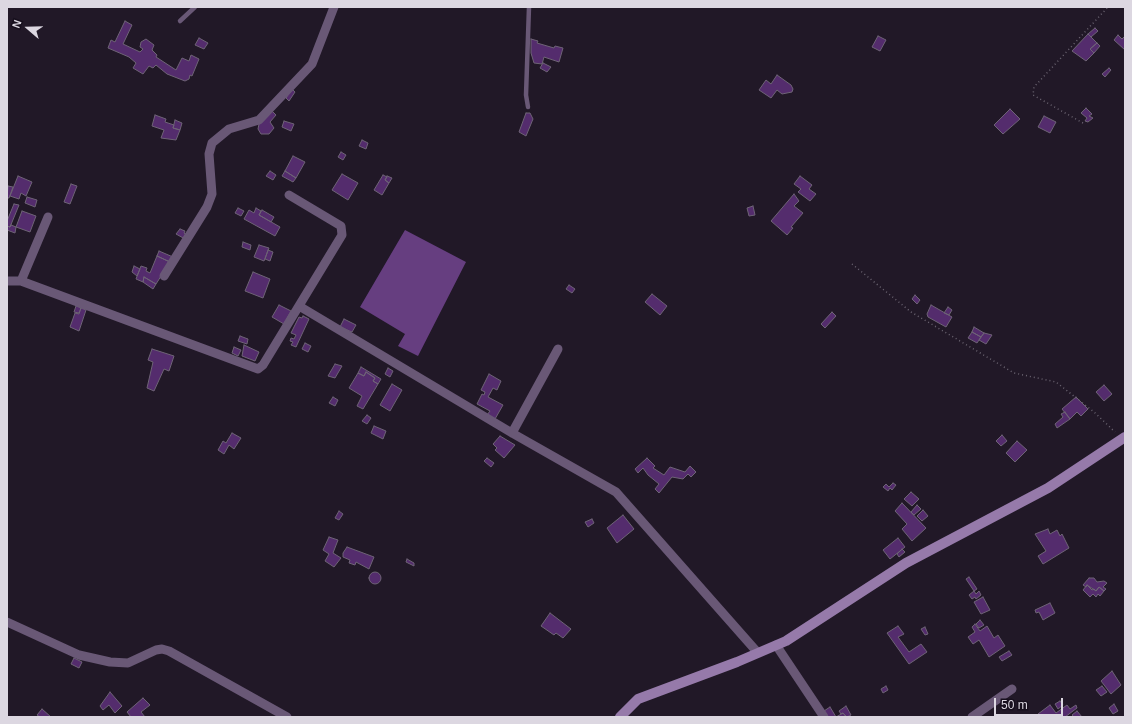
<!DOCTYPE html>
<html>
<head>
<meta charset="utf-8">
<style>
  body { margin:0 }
  #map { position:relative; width:1132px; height:724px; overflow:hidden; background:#211827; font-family:Arial,sans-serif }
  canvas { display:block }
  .frame { position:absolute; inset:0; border:8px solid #dcd7e1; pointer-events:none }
  .north { position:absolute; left:8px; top:8px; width:40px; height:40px; -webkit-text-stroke:3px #170f1d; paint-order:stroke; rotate:290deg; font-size:11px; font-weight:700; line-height:16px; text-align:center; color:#dcd7e1 }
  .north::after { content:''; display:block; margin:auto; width:14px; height:18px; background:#dcd7e1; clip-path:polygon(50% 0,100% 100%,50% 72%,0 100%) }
  .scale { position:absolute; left:994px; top:698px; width:69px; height:18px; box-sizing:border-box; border:2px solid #dcd7e1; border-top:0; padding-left:5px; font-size:12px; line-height:14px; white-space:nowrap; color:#dcd7e1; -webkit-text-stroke:3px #170f1d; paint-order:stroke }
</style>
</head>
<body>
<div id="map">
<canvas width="1132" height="724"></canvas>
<div class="frame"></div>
<div class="north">N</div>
<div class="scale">50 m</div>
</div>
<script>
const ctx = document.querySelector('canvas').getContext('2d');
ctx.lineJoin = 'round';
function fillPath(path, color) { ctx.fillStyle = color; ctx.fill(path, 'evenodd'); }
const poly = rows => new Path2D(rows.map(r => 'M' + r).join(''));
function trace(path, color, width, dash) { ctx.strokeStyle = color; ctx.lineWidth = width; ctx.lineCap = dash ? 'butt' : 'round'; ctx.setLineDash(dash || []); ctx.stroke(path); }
const forest = poly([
  [405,230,466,262,418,356,398,346,405,334,360,307]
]);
const building = poly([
  [125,21,132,25,123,44,140,52,143,49,140,47,141,42,146,39,154,45,152,50,157,55,156,57,176,70,182,58,189,61,191,55,199,59,192,76,190,75,189,79,185,81,167,74,156,65,153,68,149,66,143,74,133,68,136,63,129,57,108,48,111,40,115,42,125,21],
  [1095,28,1098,31,1091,37,1088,34,1095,28],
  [1088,34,1097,43,1090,49,1094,53,1086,61,1072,51,1088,34],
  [1118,35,1122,39,1125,36,1125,50,1114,40,1118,35],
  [878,36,886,40,880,51,872,47,878,36],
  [199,38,208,43,204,49,195,45,199,38],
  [531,39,538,41,537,43,554,48,555,46,563,48,559,62,544,57,542,64,534,63,531,53,531,39],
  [1097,43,1100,46,1094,53,1090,49,1097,43],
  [543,63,551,67,547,72,540,68,543,63],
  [1109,68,1111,70,1105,77,1102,74,1109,68],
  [777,75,791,85,793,89,792,92,782,94,777,90,771,98,759,90,766,80,771,84,777,75],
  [292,89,295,92,289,101,286,98,292,89],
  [1086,108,1092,114,1089,116,1093,118,1088,122,1085,121,1087,118,1081,113,1086,108],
  [1010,109,1020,119,1003,134,994,125,1010,109],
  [272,111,276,115,270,122,274,128,269,134,261,134,258,129,259,124,272,111],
  [526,113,530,113,533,119,526,136,519,132,526,113],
  [155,115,166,119,165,122,174,125,173,128,180,130,176,140,161,138,164,130,152,126,155,115],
  [1044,116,1056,122,1050,133,1038,127,1044,116],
  [175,120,182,123,180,130,173,128,175,120],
  [284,121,294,124,291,131,282,127,284,121],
  [362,140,368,143,366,149,359,146,362,140],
  [341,152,346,155,343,160,338,157,341,152],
  [293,156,305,162,296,178,285,171,293,156],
  [270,171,276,175,273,180,266,176,270,171],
  [285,171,296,178,293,182,282,176,285,171],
  [342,174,358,183,348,200,332,190,342,174],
  [383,175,387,177,385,180,389,183,382,195,374,190,383,175],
  [18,176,32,182,26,196,21,193,19,199,10,196,18,176],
  [387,176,392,178,389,183,385,180,387,176],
  [800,176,812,185,809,189,816,194,810,201,798,192,801,189,794,184,800,176],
  [71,184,77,186,70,204,64,202,71,184],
  [8,186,13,187,9,198,7,198,8,186],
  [794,194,799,201,794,206,803,213,791,227,793,228,787,235,771,221,794,194],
  [27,197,37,200,35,207,25,203,27,197],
  [14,204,19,205,10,227,7,226,7,221,14,204],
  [753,206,755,215,749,216,747,208,753,206],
  [238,208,244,211,241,216,235,213,238,208],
  [256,208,261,211,259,215,280,227,275,236,244,219,249,210,254,213,256,208],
  [262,210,274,217,271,222,259,215,262,210],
  [22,211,36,216,30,232,16,227,22,211],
  [11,225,16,227,15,233,7,230,7,226,10,227,11,225],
  [180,229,185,231,184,233,187,235,185,239,176,234,180,229],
  [243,242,251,245,250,250,242,247,243,242],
  [259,245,269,248,264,261,254,257,259,245],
  [268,250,273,252,270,261,265,259,268,250],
  [159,251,173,257,170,262,157,256,159,251],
  [157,256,170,262,156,284,144,277,143,282,136,279,141,266,147,268,146,271,150,273,157,256],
  [134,266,140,269,137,276,132,272,134,266],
  [253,272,270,279,263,298,245,291,253,272],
  [144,277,156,284,153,289,143,282,144,277],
  [569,285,575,289,572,293,566,289,569,285],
  [652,294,667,306,660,315,645,302,652,294],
  [915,295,920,300,917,304,912,299,915,295],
  [279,305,291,311,284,324,272,317,279,305],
  [931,305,952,317,946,327,928,317,927,314,931,305],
  [76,306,81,308,79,313,74,312,76,306],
  [948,307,952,310,949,315,944,313,948,307],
  [81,308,86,310,79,331,70,327,75,313,79,314,81,308],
  [832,312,836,316,825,328,821,324,832,312],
  [303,316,309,319,296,347,291,345,293,342,290,341,291,338,294,339,296,335,291,333,299,317,302,318,303,316],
  [344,319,356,325,352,332,340,327,344,319],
  [974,327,984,333,981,337,972,332,974,327],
  [972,332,981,337,977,343,968,338,972,332],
  [984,333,992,335,986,344,979,340,984,333],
  [240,336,248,339,247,344,238,341,240,336],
  [305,343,311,346,308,352,302,349,305,343],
  [244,345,259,352,255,361,242,356,244,345],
  [234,347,241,350,238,356,232,353,234,347],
  [152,349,174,356,169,371,164,369,154,391,147,388,153,362,148,360,152,349],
  [335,364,342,366,335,378,328,376,335,364],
  [361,367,381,379,378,384,373,381,375,378,366,372,364,376,358,373,361,367],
  [388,368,393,371,390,377,385,374,388,368],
  [366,372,375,378,373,381,378,384,363,409,357,406,362,396,349,388,358,373,364,376,366,372],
  [489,374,501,381,497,390,493,388,488,397,503,405,495,419,487,415,490,411,477,404,482,394,484,395,485,392,481,390,489,374],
  [392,384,402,390,390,411,380,405,392,384],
  [1104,385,1112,394,1104,401,1096,392,1104,385],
  [333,397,338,400,335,406,329,403,333,397],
  [1076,397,1088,409,1081,416,1077,412,1070,419,1062,409,1076,397],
  [1065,412,1070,419,1057,428,1055,424,1063,417,1061,414,1065,412],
  [367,415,371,418,367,424,362,421,367,415],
  [374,426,386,431,383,439,371,433,374,426],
  [232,433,241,438,234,449,229,445,224,454,218,450,223,441,226,443,232,433],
  [1002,435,1007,441,1001,446,996,441,1002,435],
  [500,436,515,445,504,458,495,450,497,448,493,444,500,436],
  [1017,441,1027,450,1015,462,1006,453,1017,441],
  [487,458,494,463,491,467,484,461,487,458],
  [647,458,655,466,653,468,664,475,670,467,685,472,690,466,696,472,691,477,688,474,683,479,672,477,659,493,655,489,659,484,648,475,643,468,638,473,635,469,647,458],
  [893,483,896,485,892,490,890,488,888,491,883,487,886,484,889,487,893,483],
  [911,492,919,499,912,506,904,499,911,492],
  [902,503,926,528,912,541,902,529,907,524,895,511,902,503],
  [917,505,921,509,914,515,911,512,917,505],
  [923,510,928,516,922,521,917,516,923,510],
  [339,511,343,514,339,520,335,518,339,511],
  [623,515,634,529,617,543,607,528,623,515],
  [592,519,594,523,588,527,585,522,592,519],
  [1048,529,1050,534,1057,530,1060,536,1062,534,1069,548,1043,564,1038,556,1046,551,1035,534,1048,529],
  [329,537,338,540,333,553,341,558,334,567,325,561,329,554,323,550,329,537],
  [898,538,905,547,890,559,883,550,898,538],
  [347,547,374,557,369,569,356,562,355,565,349,563,350,560,343,557,343,553,347,547],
  [902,549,905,552,899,557,897,554,902,549],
  [407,559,414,563,414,566,406,562,407,559],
  '369 578a6 6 0 1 1 12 0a6 6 0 1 1-12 0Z',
  [969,577,977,589,974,591,966,579,969,577],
  [1089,578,1094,578,1097,582,1104,581,1107,583,1103,587,1106,589,1104,591,1099,587,1096,591,1087,585,1086,587,1083,585,1089,578],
  [1087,585,1092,590,1094,589,1096,591,1099,587,1104,591,1100,596,1098,594,1096,597,1093,594,1090,597,1083,590,1087,585],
  [974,591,976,594,979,591,981,595,976,599,975,597,972,599,969,595,974,591],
  [983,597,990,610,981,614,974,602,983,597],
  [1050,603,1055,613,1043,620,1039,612,1036,613,1035,610,1050,603],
  [550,613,571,629,563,638,556,633,554,635,541,626,550,613],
  [980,620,984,625,979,628,976,624,980,620],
  [975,624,980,631,987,626,994,638,998,635,1005,646,989,657,979,640,973,644,968,637,975,632,972,627,975,624],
  [898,626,904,634,898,637,909,652,921,644,927,652,909,664,887,633,898,626],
  [925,627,928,634,925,635,921,629,925,627],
  [1009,651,1012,655,1002,661,999,657,1009,651],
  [74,658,82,662,79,668,71,664,74,658],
  [1112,671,1121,685,1111,694,1101,681,1112,671],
  [886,686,888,690,883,693,881,689,886,686],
  [1102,686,1107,692,1101,696,1096,690,1102,686],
  [110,692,122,706,115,713,109,705,103,710,100,706,110,692],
  [143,698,150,705,141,712,145,717,131,717,127,712,143,698],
  [1060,701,1063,705,1058,709,1055,704,1060,701],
  [1114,704,1118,711,1113,714,1109,708,1114,704],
  [1050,705,1056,713,1067,705,1070,709,1076,705,1077,708,1065,717,1041,717,1038,714,1050,705],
  [846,706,851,715,847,717,843,713,841,714,839,711,846,706],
  [830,707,836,717,843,713,846,717,828,717,824,711,830,707],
  [42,709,51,717,40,717,37,715,42,709],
  [1077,711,1082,717,1074,717,1072,715,1077,711]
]);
const path = poly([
  [1083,123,1033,95,1034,87,1108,7],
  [852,264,911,312,1014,373,1056,382,1094,412,1115,432]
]);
const lane = poly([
  [180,21,195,7],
  [528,107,526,95,529,7]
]);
const street = poly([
  [164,276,207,207,212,194,209,154,212,143,229,129,259,120,312,64,334,7],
  [7,281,21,281,258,369,263,365,342,235,341,226,289,195],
  [21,281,48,217],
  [299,306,512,433,616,492,758,653],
  [512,433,558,349],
  [7,622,79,655,110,662,128,663,156,650,162,649,169,651,287,717],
  [776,645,824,717],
  [972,717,1012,689]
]);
const secondary = poly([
  [620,717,638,699,737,662,786,641,906,563,1048,488,1125,437]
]);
fillPath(forest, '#663e80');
fillPath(building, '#542c6d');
trace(building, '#6e6376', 1);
trace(path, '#6b6471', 1.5, [1, 3]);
trace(lane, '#695876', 4.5);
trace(street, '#695876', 9);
trace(secondary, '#967aaa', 10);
</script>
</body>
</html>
